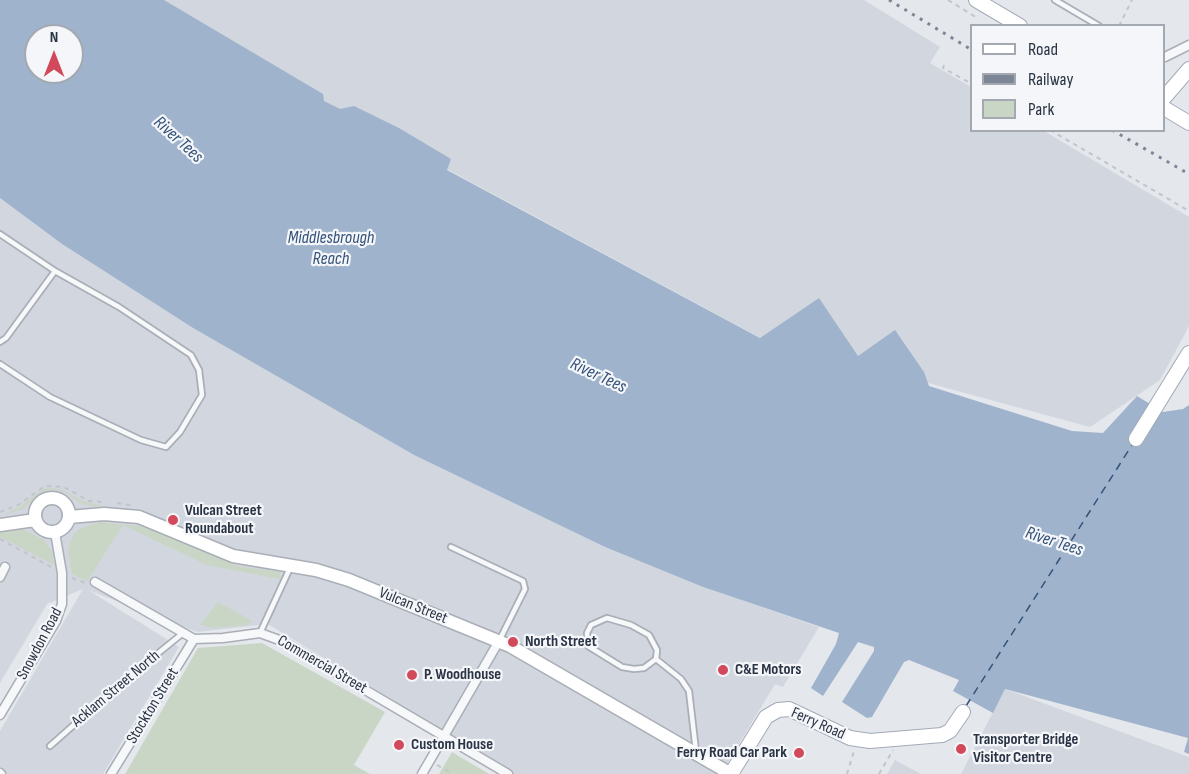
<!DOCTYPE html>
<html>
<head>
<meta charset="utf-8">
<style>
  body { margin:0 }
  #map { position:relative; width:1189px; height:774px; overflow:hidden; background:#e4e7ec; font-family:"Sofia Sans Condensed",sans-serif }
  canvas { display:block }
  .legend { position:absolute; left:970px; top:24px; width:195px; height:108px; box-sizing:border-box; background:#f4f6f9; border:2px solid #a4a8b1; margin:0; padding:8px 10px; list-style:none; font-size:18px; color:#2b3445 }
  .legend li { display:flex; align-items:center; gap:12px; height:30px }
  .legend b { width:30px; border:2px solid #a4a8b1 }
  .north { position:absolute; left:24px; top:24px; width:60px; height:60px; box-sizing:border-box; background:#f4f6f9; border:2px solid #a4a8b1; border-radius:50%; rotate:0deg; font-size:16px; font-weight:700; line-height:24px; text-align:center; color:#2b3445 }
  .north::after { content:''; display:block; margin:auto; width:21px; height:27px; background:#d1495b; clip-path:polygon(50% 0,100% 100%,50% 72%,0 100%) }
</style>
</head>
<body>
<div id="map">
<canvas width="1189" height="774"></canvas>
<ul class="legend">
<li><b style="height:8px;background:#fff"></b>Road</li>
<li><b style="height:8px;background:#7d8696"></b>Railway</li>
<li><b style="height:16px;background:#c9d6c5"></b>Park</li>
</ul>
<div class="north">N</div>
</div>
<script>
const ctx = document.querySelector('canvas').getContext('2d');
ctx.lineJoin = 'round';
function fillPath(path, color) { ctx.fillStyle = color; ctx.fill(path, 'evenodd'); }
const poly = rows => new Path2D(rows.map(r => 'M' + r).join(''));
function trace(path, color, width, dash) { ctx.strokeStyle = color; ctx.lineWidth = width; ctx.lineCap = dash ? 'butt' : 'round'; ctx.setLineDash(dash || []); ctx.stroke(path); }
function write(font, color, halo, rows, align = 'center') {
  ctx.font = font + ' "Sofia Sans Condensed",sans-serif'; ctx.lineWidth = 4.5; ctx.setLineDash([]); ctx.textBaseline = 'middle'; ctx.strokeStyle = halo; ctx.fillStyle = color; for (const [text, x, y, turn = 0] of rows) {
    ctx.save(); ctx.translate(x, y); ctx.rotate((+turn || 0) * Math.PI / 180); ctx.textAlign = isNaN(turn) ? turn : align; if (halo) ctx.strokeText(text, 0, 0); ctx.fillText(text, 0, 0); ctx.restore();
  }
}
const built = poly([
  [147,0,864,0,940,47,930,63,971,87,972,130,1044,131,1189,217,1189,326,1160,380,1090,427,759,337,157,13],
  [0,198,62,244,193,328,414,455,605,547,703,587,819,627,783,687,775,684,721,774,514,774,268,624,197,632,88,590,179,647,103,774,0,774,0,731,83,589,47,604,0,683],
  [1005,689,1189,757,1189,774,961,774],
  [895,760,921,774,887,774]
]);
const green = poly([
  [49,488,63,490,82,501,99,505,99,507,81,504,65,492,51,490,40,493,23,509,0,516,20,507,41,490],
  [100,522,138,526,159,532,237,566,280,572,280,579,207,565,123,525,87,581,72,574,68,549,74,534,81,528],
  [22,529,44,540,52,552,54,565,0,537,0,530],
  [218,602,252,621,248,625,213,628,200,625],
  [262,643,385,712,354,765,370,774,125,774,198,648],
  [452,752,489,774,439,774]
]);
const water = poly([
  [0,0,164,0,323,94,324,101,340,109,354,106,399,128,451,159,447,170,760,338,819,298,858,356,895,330,924,372,929,386,1072,431,1103,433,1137,396,1163,412,1183,409,1189,405,1189,754,1184,752,1188,738,1005,689,993,713,953,691,959,680,909,660,904,662,872,717,867,718,842,702,874,651,874,647,858,642,823,696,811,688,836,644,839,633,703,587,605,547,414,455,193,328,62,244,0,198],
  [36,36,72,36,72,72,36,72]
]);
const ferry = poly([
  [966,706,1132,445]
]);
const path = poly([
  [948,0,974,16,976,14],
  [1119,26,1132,0],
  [944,65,943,68,972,84],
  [1050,130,1189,211],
  [117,503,134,506],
  [0,512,18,505,45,486,64,487,89,501,102,502],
  [0,539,51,567],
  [72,578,86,583],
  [437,765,453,774],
  [847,774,854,751],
  [879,774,893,750]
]);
const lane = poly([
  [1055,0,1099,26],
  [0,234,55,271,6,338,0,342],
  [0,364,50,397,141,440,166,447,180,432,202,395,199,370,191,355,119,307,55,271],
  [451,547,523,581,525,589,499,641],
  [607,618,631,625,649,635,657,650,656,659,644,668,634,669,622,667,588,646,587,633,591,625,607,618],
  [260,633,290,568],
  [656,659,681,679,689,691,696,751],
  [50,746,119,685,183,633]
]);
const street = poly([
  [1165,57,1189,45],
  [0,577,5,567],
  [95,582,194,639,223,638,260,633,282,641,508,774],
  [0,715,56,621,62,604,62,573,55,532],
  [0,773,1,774],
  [111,774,194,639],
  [422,774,499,641]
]);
const secondary = poly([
  '35 515a17 17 0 1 1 34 0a17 17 0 1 1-34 0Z',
  [69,517,104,514,139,517,233,556,316,570,349,580,510,646,731,774],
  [0,525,35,520]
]);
const primary = poly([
  [976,0,1020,26],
  [1164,98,1189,69],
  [1164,108,1189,123],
  [1136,439,1189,353],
  [731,774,766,717,778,710,789,709,850,738,870,741,942,735,950,731,963,712]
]);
const rail = poly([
  [889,0,972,50],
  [1112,130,1189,174]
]);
const markers = [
  [173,520,6,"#d1495b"],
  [513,642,6,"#d1495b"],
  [723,670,6,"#d1495b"],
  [412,675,6,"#d1495b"],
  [399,745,6,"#d1495b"],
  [961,749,6,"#d1495b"],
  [799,753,6,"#d1495b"]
];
const poiNames = [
  ["Vulcan Street",185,511],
  ["Roundabout",185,529],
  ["North Street",525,642],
  ["C&E Motors",735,670],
  ["P. Woodhouse",424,675],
  ["Transporter Bridge",973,740],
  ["Visitor Centre",973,758],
  ["Custom House",411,745],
  ["Ferry Road Car Park",787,753,"right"]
];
const streetNames = [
  ["Vulcan Street",413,606,22],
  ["Snowdon Road",40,644,-62],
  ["Commercial Street",322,665,30],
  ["Acklam Street North",116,689,-40],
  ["Stockton Street",153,706,-59],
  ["Ferry Road",818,724,24]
];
const waterNames = [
  ["River Tees",178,140,42],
  ["Middlesbrough",331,238],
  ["Reach",331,259],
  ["River Tees",598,376,25],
  ["River Tees",1054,542,18]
];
fillPath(built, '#d2d6de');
fillPath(green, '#c9d6c5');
fillPath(water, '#9fb4cc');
trace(ferry, '#34527a', 1.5, [8, 6]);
trace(lane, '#a9aeb7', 8);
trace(street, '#a9aeb7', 11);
trace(secondary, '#a9aeb7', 15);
trace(primary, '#a3abb8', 16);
trace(path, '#c2c5cb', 2, [4.5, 4.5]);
trace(lane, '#f7f8fa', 4.5);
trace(street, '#f7f8fa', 8);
trace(secondary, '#fff', 12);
trace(primary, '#fff', 14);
trace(rail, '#7d8696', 3, [3, 6]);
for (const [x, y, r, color] of markers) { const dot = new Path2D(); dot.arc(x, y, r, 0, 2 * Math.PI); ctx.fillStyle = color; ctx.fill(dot); trace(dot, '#f4f6f9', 2); }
write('bold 16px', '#2b3445', '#f4f6f9', poiNames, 'left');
write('16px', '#2b3445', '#f4f6f9', streetNames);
write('italic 18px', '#34527a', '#f4f6f9', waterNames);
</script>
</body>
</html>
